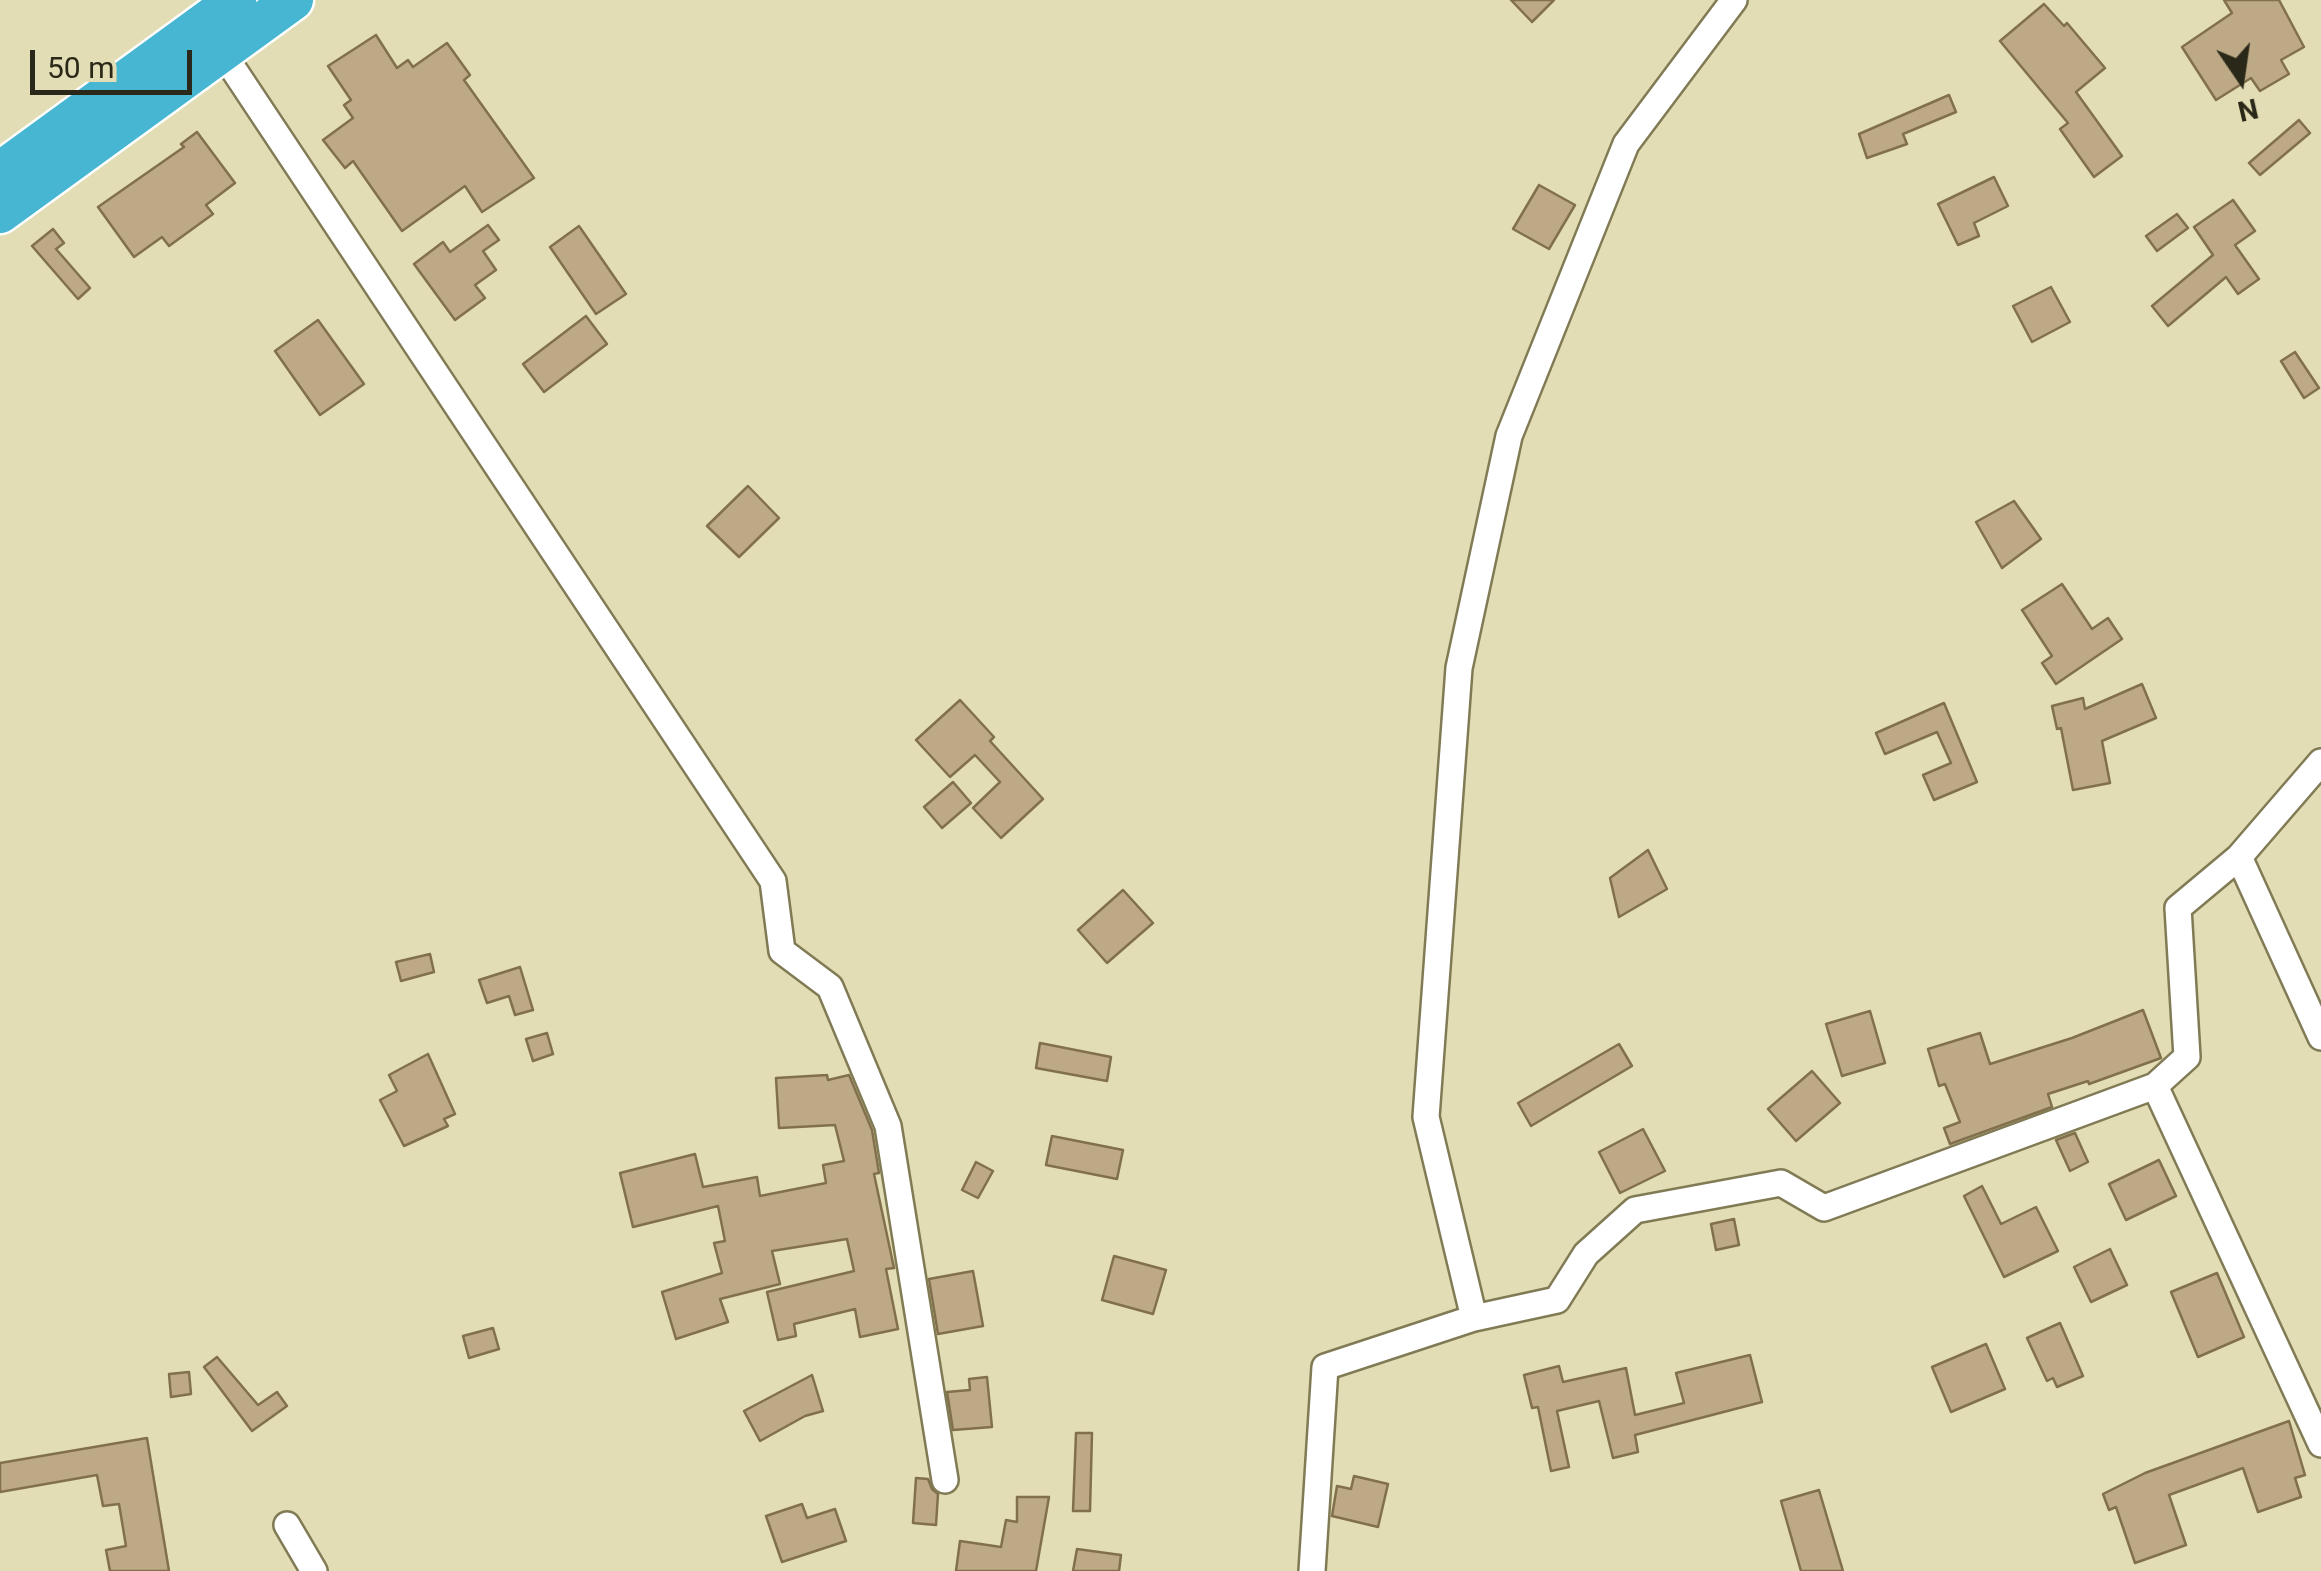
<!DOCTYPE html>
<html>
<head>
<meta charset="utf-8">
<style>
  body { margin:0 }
  #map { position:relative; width:2321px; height:1571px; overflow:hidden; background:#e2ddb4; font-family:Roboto,sans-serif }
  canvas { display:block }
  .north { position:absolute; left:2191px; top:30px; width:100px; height:100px; -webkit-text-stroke:8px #e2ddb4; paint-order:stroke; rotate:167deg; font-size:28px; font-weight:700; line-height:40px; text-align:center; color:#2a2818 }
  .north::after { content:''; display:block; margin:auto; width:35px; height:45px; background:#2a2818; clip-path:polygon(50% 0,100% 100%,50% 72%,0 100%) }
  .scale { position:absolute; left:30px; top:50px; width:162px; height:45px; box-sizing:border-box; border:5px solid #2a2818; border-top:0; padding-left:12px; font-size:30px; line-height:35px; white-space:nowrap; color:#2a2818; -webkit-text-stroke:8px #e2ddb4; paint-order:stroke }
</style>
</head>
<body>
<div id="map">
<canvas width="2321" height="1571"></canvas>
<div class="north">N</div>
<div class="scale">50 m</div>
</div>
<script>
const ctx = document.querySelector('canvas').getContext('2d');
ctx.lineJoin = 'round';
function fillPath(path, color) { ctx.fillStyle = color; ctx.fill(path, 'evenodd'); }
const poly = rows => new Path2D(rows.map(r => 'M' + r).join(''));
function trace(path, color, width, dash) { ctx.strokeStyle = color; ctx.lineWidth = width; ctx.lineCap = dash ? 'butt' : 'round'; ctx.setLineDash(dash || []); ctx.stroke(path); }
const building = poly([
  [1511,0,1554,0,1532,22,1511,0],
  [2224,0,2279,0,2304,47,2281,60,2289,74,2260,91,2251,78,2216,100,2182,47,2232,13,2224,0],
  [2044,4,2064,26,2067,23,2105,68,2076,92,2122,156,2094,177,2060,129,2068,123,2000,41,2044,4],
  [376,35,397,68,408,60,413,67,447,43,470,75,464,80,534,178,482,212,465,186,402,231,353,161,345,168,323,140,353,118,344,105,351,100,328,66,376,35],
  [1949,95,1956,112,1903,134,1907,144,1867,158,1859,134,1949,95],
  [2299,120,2310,133,2260,175,2249,163,2299,120],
  [197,132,235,183,206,205,213,214,169,246,162,237,134,257,98,207,184,147,181,144,197,132],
  [1994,177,2008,206,1974,223,1979,236,1958,245,1938,204,1994,177],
  [1539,185,1575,205,1549,249,1513,229,1539,185],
  [2233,200,2255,231,2235,245,2259,279,2238,294,2226,277,2168,326,2152,306,2213,255,2194,227,2233,200],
  [2177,214,2188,228,2157,251,2146,236,2177,214],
  [488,225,499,240,483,251,496,270,475,285,485,298,455,320,414,264,443,242,450,252,488,225],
  [579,226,626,294,596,314,550,247,579,226],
  [53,229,64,243,56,249,90,288,78,299,32,246,53,229],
  [2051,287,2070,322,2032,342,2013,306,2051,287],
  [586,316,607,344,544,392,523,364,586,316],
  [318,320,364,384,320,415,275,351,318,320],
  [2295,352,2319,388,2304,398,2281,361,2295,352],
  [748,486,779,518,739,557,707,526,748,486],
  [2014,501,2041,539,2002,568,1976,522,2014,501],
  [2062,584,2092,629,2108,618,2122,639,2056,684,2042,663,2052,656,2022,610,2062,584],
  [2142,684,2156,718,2102,741,2110,783,2073,790,2061,728,2057,729,2052,706,2083,698,2085,709,2142,684],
  [960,700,994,737,990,741,1043,799,1001,838,973,808,1000,782,975,755,950,777,916,740,960,700],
  [1944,703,1977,782,1934,800,1923,775,1951,763,1937,732,1885,754,1876,733,1944,703],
  [953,782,971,803,942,828,924,807,953,782],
  [1648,850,1667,889,1619,917,1610,878,1648,850],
  [1123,890,1153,923,1107,963,1078,930,1123,890],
  [430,954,434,972,401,981,396,962,430,954],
  [520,967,533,1010,515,1015,509,996,487,1003,479,980,520,967],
  [2143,1010,2161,1058,2089,1084,2088,1081,2048,1094,2052,1107,1950,1144,1944,1128,1960,1122,1945,1084,1939,1086,1928,1049,1980,1033,1990,1064,2072,1038,2143,1010],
  [1870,1011,1885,1063,1842,1076,1826,1024,1870,1011],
  [547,1033,553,1054,533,1061,526,1039,547,1033],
  [1040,1043,1111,1057,1107,1081,1036,1068,1040,1043],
  [1619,1044,1632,1066,1531,1126,1518,1103,1619,1044],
  [428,1054,455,1114,444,1119,448,1126,404,1146,380,1100,397,1091,389,1075,428,1054],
  [1812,1071,1840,1103,1796,1141,1768,1109,1812,1071],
  [827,1075,828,1080,849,1075,872,1130,879,1173,874,1174,894,1268,886,1269,898,1329,860,1337,855,1309,794,1324,796,1336,778,1340,767,1292,854,1271,847,1239,772,1251,780,1284,720,1299,728,1322,676,1339,662,1292,722,1273,714,1243,725,1241,718,1206,633,1227,620,1173,695,1154,703,1187,757,1177,760,1196,826,1183,823,1165,844,1161,835,1125,779,1128,776,1078,827,1075],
  [1643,1129,1665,1171,1620,1193,1599,1152,1643,1129],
  [2075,1133,2088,1162,2070,1171,2056,1140,2075,1133],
  [1052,1136,1123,1150,1117,1179,1046,1165,1052,1136],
  [2159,1160,2176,1196,2126,1220,2109,1184,2159,1160],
  [976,1162,993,1171,978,1198,962,1190,976,1162],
  [1982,1186,2001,1224,2036,1207,2058,1251,2004,1277,1964,1196,1982,1186],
  [1734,1219,1739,1245,1716,1250,1711,1224,1734,1219],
  [2110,1249,2127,1285,2091,1302,2074,1267,2110,1249],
  [1114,1256,1166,1270,1153,1314,1102,1300,1114,1256],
  [973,1271,983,1326,938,1334,929,1279,973,1271],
  [2217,1273,2244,1337,2198,1357,2171,1292,2217,1273],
  [2060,1323,2083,1376,2057,1387,2053,1378,2047,1381,2027,1338,2060,1323],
  [493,1328,499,1349,469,1358,463,1336,493,1328],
  [1986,1344,2005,1389,1951,1412,1932,1367,1986,1344],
  [1750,1355,1762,1402,1635,1435,1638,1452,1613,1458,1599,1401,1557,1411,1569,1467,1551,1471,1538,1407,1532,1408,1524,1375,1559,1366,1563,1382,1626,1368,1635,1415,1684,1403,1676,1373,1750,1355],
  [217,1357,258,1405,277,1392,287,1406,252,1431,204,1367,217,1357],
  [189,1372,191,1394,171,1397,169,1374,189,1372],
  [812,1375,823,1411,805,1416,760,1441,744,1411,812,1375],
  [987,1377,992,1427,953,1430,947,1392,970,1390,969,1379,987,1377],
  [2289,1421,2305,1475,2295,1478,2301,1497,2258,1512,2243,1468,2169,1495,2186,1545,2135,1563,2116,1507,2109,1510,2103,1494,2145,1473,2289,1421],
  [1076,1433,1092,1433,1090,1511,1073,1511,1076,1433],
  [147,1438,169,1571,110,1571,106,1550,126,1546,119,1504,103,1506,97,1475,0,1492,0,1463,147,1438],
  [1354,1476,1388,1484,1378,1527,1332,1516,1337,1486,1351,1489,1354,1476],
  [916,1478,928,1479,932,1489,938,1494,936,1525,913,1523,916,1478],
  [1819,1490,1843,1571,1801,1571,1781,1501,1819,1490],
  [1017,1497,1049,1497,1036,1571,956,1571,960,1541,1001,1547,1006,1520,1017,1522,1017,1497],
  [802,1504,807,1518,835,1509,846,1541,782,1562,766,1516,802,1504],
  [1077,1549,1121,1555,1119,1571,1073,1571,1077,1549]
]);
const minor = poly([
  [216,43,773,881,782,951,830,987,888,1126,945,1480],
  [2239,857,2321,1037],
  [2155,1086,2321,1444],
  [1474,1318,1426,1117,1459,668,1509,436,1626,144,1734,0],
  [287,1525,314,1571],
  [1312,1571,1325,1367,1474,1318,1557,1300,1586,1254,1635,1210,1781,1183,1824,1208,2155,1086,2187,1057,2178,908,2239,857,2321,762]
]);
const trunk = poly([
  [0,172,236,0],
  [0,213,293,0]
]);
fillPath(building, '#bda985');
trace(building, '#82704d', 2.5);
trace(minor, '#807b55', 30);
trace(trunk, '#fff', 45);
trace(minor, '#fff', 25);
trace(trunk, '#47b6d2', 40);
</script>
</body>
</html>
